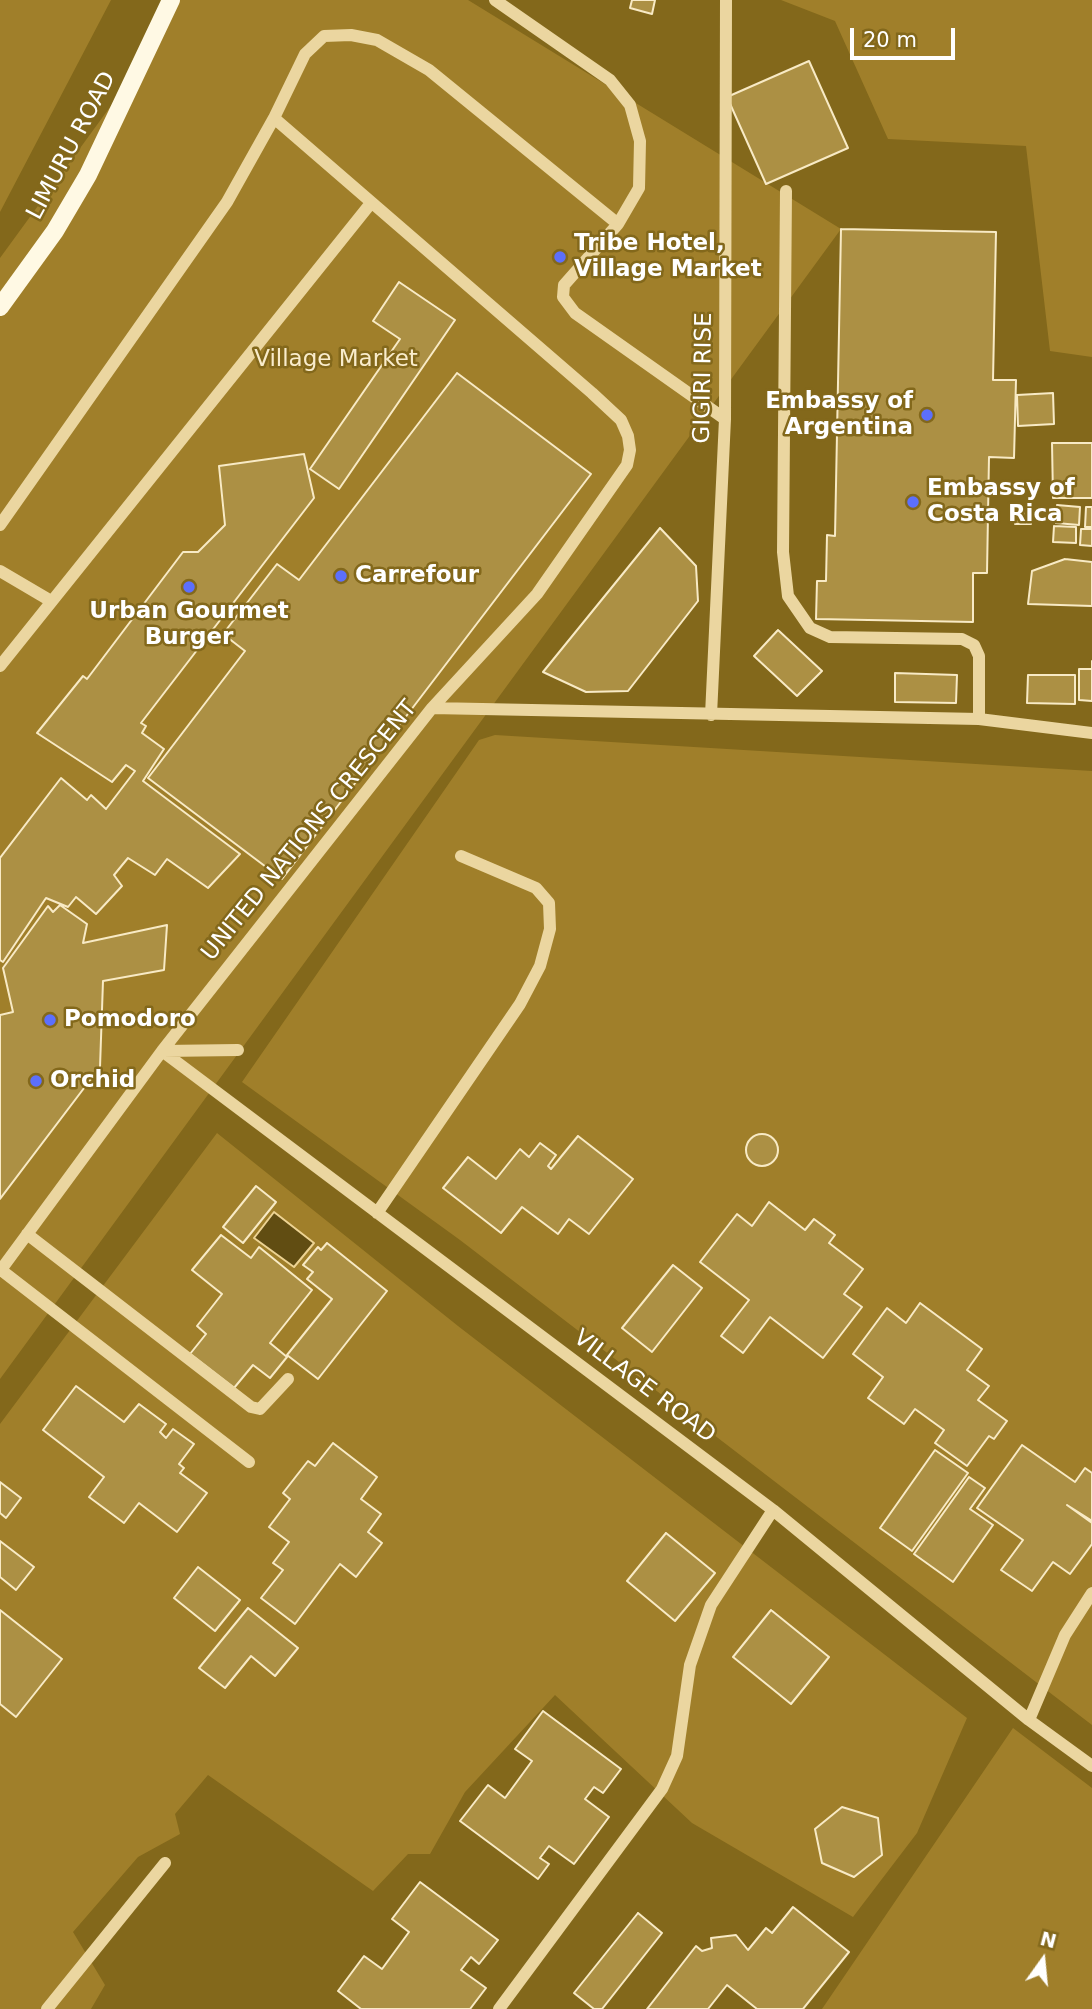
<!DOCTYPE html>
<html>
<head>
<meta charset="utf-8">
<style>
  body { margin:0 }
  #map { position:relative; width:1092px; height:2009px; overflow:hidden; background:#83681b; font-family:"DejaVu Sans",sans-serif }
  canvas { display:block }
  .north { position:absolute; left:1008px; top:1925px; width:70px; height:70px; -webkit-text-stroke:5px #83681b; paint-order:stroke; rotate:15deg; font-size:19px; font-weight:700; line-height:28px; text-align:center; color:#fff }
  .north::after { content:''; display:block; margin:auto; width:24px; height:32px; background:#fff; clip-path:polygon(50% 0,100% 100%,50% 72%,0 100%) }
  .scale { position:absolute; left:850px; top:28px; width:105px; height:32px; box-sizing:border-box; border:4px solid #fff; border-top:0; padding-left:9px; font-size:21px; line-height:24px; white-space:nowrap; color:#fff; -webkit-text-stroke:5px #83681b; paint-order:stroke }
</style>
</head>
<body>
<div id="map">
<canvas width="1092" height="2009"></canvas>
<div class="north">N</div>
<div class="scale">20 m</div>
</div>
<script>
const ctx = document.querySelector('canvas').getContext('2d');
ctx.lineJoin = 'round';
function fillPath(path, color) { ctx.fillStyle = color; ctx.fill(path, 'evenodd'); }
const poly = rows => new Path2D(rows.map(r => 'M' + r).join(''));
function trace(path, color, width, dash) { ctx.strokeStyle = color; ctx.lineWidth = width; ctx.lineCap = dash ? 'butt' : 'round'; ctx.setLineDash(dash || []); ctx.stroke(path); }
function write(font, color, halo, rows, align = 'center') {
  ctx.font = font + ' "DejaVu Sans",sans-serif'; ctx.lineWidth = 5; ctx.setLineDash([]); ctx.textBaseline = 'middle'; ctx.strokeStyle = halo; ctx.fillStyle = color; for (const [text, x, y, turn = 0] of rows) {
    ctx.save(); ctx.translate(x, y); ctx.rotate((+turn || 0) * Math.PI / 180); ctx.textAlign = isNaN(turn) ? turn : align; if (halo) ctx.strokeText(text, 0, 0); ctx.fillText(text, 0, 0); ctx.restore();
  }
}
const green = poly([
  [0,0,111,0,0,212],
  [165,0,468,0,841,229,0,1379,0,258,145,59],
  [781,0,1092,0,1092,357,1050,351,1026,146,888,139,835,21],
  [495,735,1092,771,1092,1725,460,1240,242,1082,479,740],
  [217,1133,458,1326,967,1718,917,1833,853,1917,692,1823,555,1695,465,1792,430,1854,408,1854,373,1891,208,1775,175,1814,180,1834,138,1857,73,1932,105,1985,91,2009,0,2009,0,1424],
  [1013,1728,1092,1788,1092,2009,822,2009]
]);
const water = poly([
  [274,1212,314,1243,294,1267,254,1238,274,1212]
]);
const building = poly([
  [632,0,655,0,652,14,630,8,632,0],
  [809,61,848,148,766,184,727,97,809,61],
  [841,229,996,232,993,380,1016,380,1014,458,989,457,987,573,973,573,973,622,816,619,817,581,826,581,827,535,835,536,841,229],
  [399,282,455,320,339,489,310,469,400,339,373,321,399,282],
  [457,373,591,474,282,879,148,778,245,651,223,634,277,564,299,580,457,373],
  [1053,393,1054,424,1018,426,1017,395,1053,393],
  [1052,443,1092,443,1092,498,1053,498,1052,443],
  [304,454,314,498,141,723,146,726,142,733,164,749,143,781,240,854,208,888,167,859,155,875,128,858,114,875,122,886,96,914,76,897,68,907,46,898,3,962,0,960,0,858,61,778,87,800,91,795,106,809,135,771,126,765,112,782,37,733,83,676,87,679,183,552,198,552,225,525,219,466,304,454],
  [1057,505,1080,507,1079,525,1056,523,1057,505],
  [1086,507,1092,507,1092,527,1085,527,1086,507],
  [1014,510,1032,511,1031,524,1015,524,1014,510],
  [1054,526,1076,527,1076,543,1053,542,1054,526],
  [660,528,696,566,698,601,628,691,586,692,543,672,660,528],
  [1081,529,1092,529,1092,546,1080,545,1081,529],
  [1065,559,1092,562,1092,606,1028,604,1032,571,1065,559],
  [778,630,822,671,797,696,754,656,778,630],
  [1092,661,1092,701,1079,700,1079,669,1092,669,1092,661],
  [895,673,957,675,956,703,895,702,895,673],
  [1028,675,1075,675,1075,704,1027,703,1028,675],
  [60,905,87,924,83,943,167,925,164,970,103,981,100,1067,0,1199,0,1015,13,1012,3,968,48,906,53,912,60,905],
  '746 1150a16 16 0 1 1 32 0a16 16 0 1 1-32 0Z',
  [578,1136,633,1179,589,1234,569,1219,558,1234,522,1207,501,1233,443,1188,468,1157,496,1179,520,1149,529,1157,540,1143,556,1155,548,1166,551,1169,578,1136],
  [256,1186,276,1202,243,1243,223,1227,256,1186],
  [769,1202,805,1230,814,1219,835,1235,829,1243,863,1269,844,1294,862,1307,823,1358,770,1317,743,1353,721,1336,749,1300,700,1262,737,1214,752,1226,769,1202],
  [221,1235,251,1258,259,1247,312,1290,270,1343,287,1357,270,1378,253,1365,234,1388,190,1354,206,1334,197,1326,222,1294,192,1270,221,1235],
  [327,1243,387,1291,318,1379,287,1355,332,1299,307,1279,313,1272,303,1265,318,1247,321,1250,327,1243],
  [673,1265,702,1288,652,1352,622,1328,673,1265],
  [920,1303,982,1349,967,1370,989,1386,978,1400,1007,1421,994,1439,989,1436,967,1466,935,1443,944,1430,915,1409,904,1424,868,1398,883,1377,853,1354,887,1308,906,1323,920,1303],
  [76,1386,124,1422,139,1404,166,1424,160,1432,166,1438,173,1429,194,1444,179,1464,184,1468,180,1473,207,1493,177,1532,139,1503,124,1523,89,1497,104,1477,43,1430,76,1386],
  [333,1443,377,1477,361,1499,381,1514,368,1532,382,1543,356,1577,340,1564,295,1624,261,1598,283,1570,273,1563,289,1542,269,1527,290,1499,283,1493,308,1461,315,1466,333,1443],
  [1022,1445,1075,1482,1085,1468,1092,1473,1092,1521,1067,1505,1092,1523,1092,1544,1070,1574,1053,1562,1032,1591,1001,1570,1023,1540,977,1508,1022,1445],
  [935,1450,968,1473,912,1551,880,1528,935,1450],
  [969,1477,985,1488,970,1509,993,1525,953,1582,914,1554,969,1477],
  [0,1482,21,1498,6,1518,0,1513,0,1482],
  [666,1533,715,1573,675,1621,627,1581,666,1533],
  [0,1541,34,1567,16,1590,0,1577,0,1541],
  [198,1567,240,1600,215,1631,174,1598,198,1567],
  [248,1608,298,1648,275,1676,251,1656,225,1688,199,1668,248,1608],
  [0,1610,62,1659,16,1717,0,1704,0,1610],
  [771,1610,829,1657,791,1704,733,1657,771,1610],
  [543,1711,621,1769,603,1793,594,1787,585,1799,609,1817,574,1864,549,1846,540,1858,549,1864,538,1879,460,1821,488,1785,505,1798,532,1761,515,1749,543,1711],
  [842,1807,878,1818,882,1855,854,1877,822,1863,815,1829,842,1807],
  [420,1882,498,1940,479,1964,471,1957,461,1970,486,1988,470,2009,361,2009,338,1991,364,1956,382,1969,409,1932,392,1919,420,1882],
  [793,1907,849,1952,803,2009,757,2009,727,1985,708,2009,647,2009,696,1946,702,1951,712,1948,711,1938,736,1935,748,1950,766,1928,772,1933,793,1907],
  [638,1913,662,1933,602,2009,594,2009,574,1993,638,1913]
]);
const minor = poly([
  [495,0,610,80,630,105,640,141,639,188,618,224],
  [786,191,783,552,788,596,810,628,830,637,962,639,974,645,979,656,979,719],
  [0,525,227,202,274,118],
  [0,571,51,601],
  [0,666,371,203],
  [432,708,537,594,627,465,630,450,628,436,621,420,592,393,274,118,305,54,324,36,351,35,377,40,429,70,618,224,564,285,563,297,575,313,725,419],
  [711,715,725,419,726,0],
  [162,1051,773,1510,1029,1720,1092,1766],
  [163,1051,238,1050],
  [377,1213,520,1004,540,966,550,929,549,903,536,888,461,856],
  [27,1234,251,1407,260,1409,288,1379],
  [1,1270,249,1462],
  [0,1271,162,1051,432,708,979,719,1092,733],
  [1029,1720,1065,1635,1092,1593],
  [47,2009,165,1863],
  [499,2009,662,1789,677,1756,690,1665,711,1605,773,1510]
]);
const major = poly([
  [0,307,55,231,88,175,171,0]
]);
const markers = [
  [560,257,7,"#5c6ffc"],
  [927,415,7,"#5c6ffc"],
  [913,502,7,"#5c6ffc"],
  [341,576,7,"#5c6ffc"],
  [189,587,7,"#5c6ffc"],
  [50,1020,7,"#5c6ffc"],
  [36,1081,7,"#5c6ffc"]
];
const streetNames = [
  ["LIMURU ROAD",72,146,-62],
  ["GIGIRI RISE",704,378,-89],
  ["UNITED NATIONS CRESCENT",310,831,-51],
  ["VILLAGE ROAD",644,1387,37]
];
const poiNames = [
  ["Tribe Hotel,",574,244],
  ["Village Market",574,270],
  ["Embassy of",913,402,"right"],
  ["Argentina",913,428,"right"],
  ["Embassy of",927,489],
  ["Costa Rica",927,515],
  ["Carrefour",355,576],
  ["Urban Gourmet",189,612,"center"],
  ["Burger",189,638,"center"],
  ["Pomodoro",64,1020],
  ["Orchid",50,1081]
];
const parkNames = [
  ["Village Market",336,360]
];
fillPath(green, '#a07f2a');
fillPath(water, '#614d12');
trace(water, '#edd393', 2);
fillPath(building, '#ac9044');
trace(building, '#f8eac5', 2);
trace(minor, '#ebd6a0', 12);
trace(major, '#fff9e4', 18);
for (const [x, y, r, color] of markers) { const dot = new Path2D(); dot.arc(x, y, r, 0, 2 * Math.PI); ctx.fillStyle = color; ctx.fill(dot); trace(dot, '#83681b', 2.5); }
write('23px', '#fff', '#83681b', streetNames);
write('bold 23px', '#fff', '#83681b', poiNames, 'left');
write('23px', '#f9eccb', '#83681b', parkNames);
</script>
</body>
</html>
